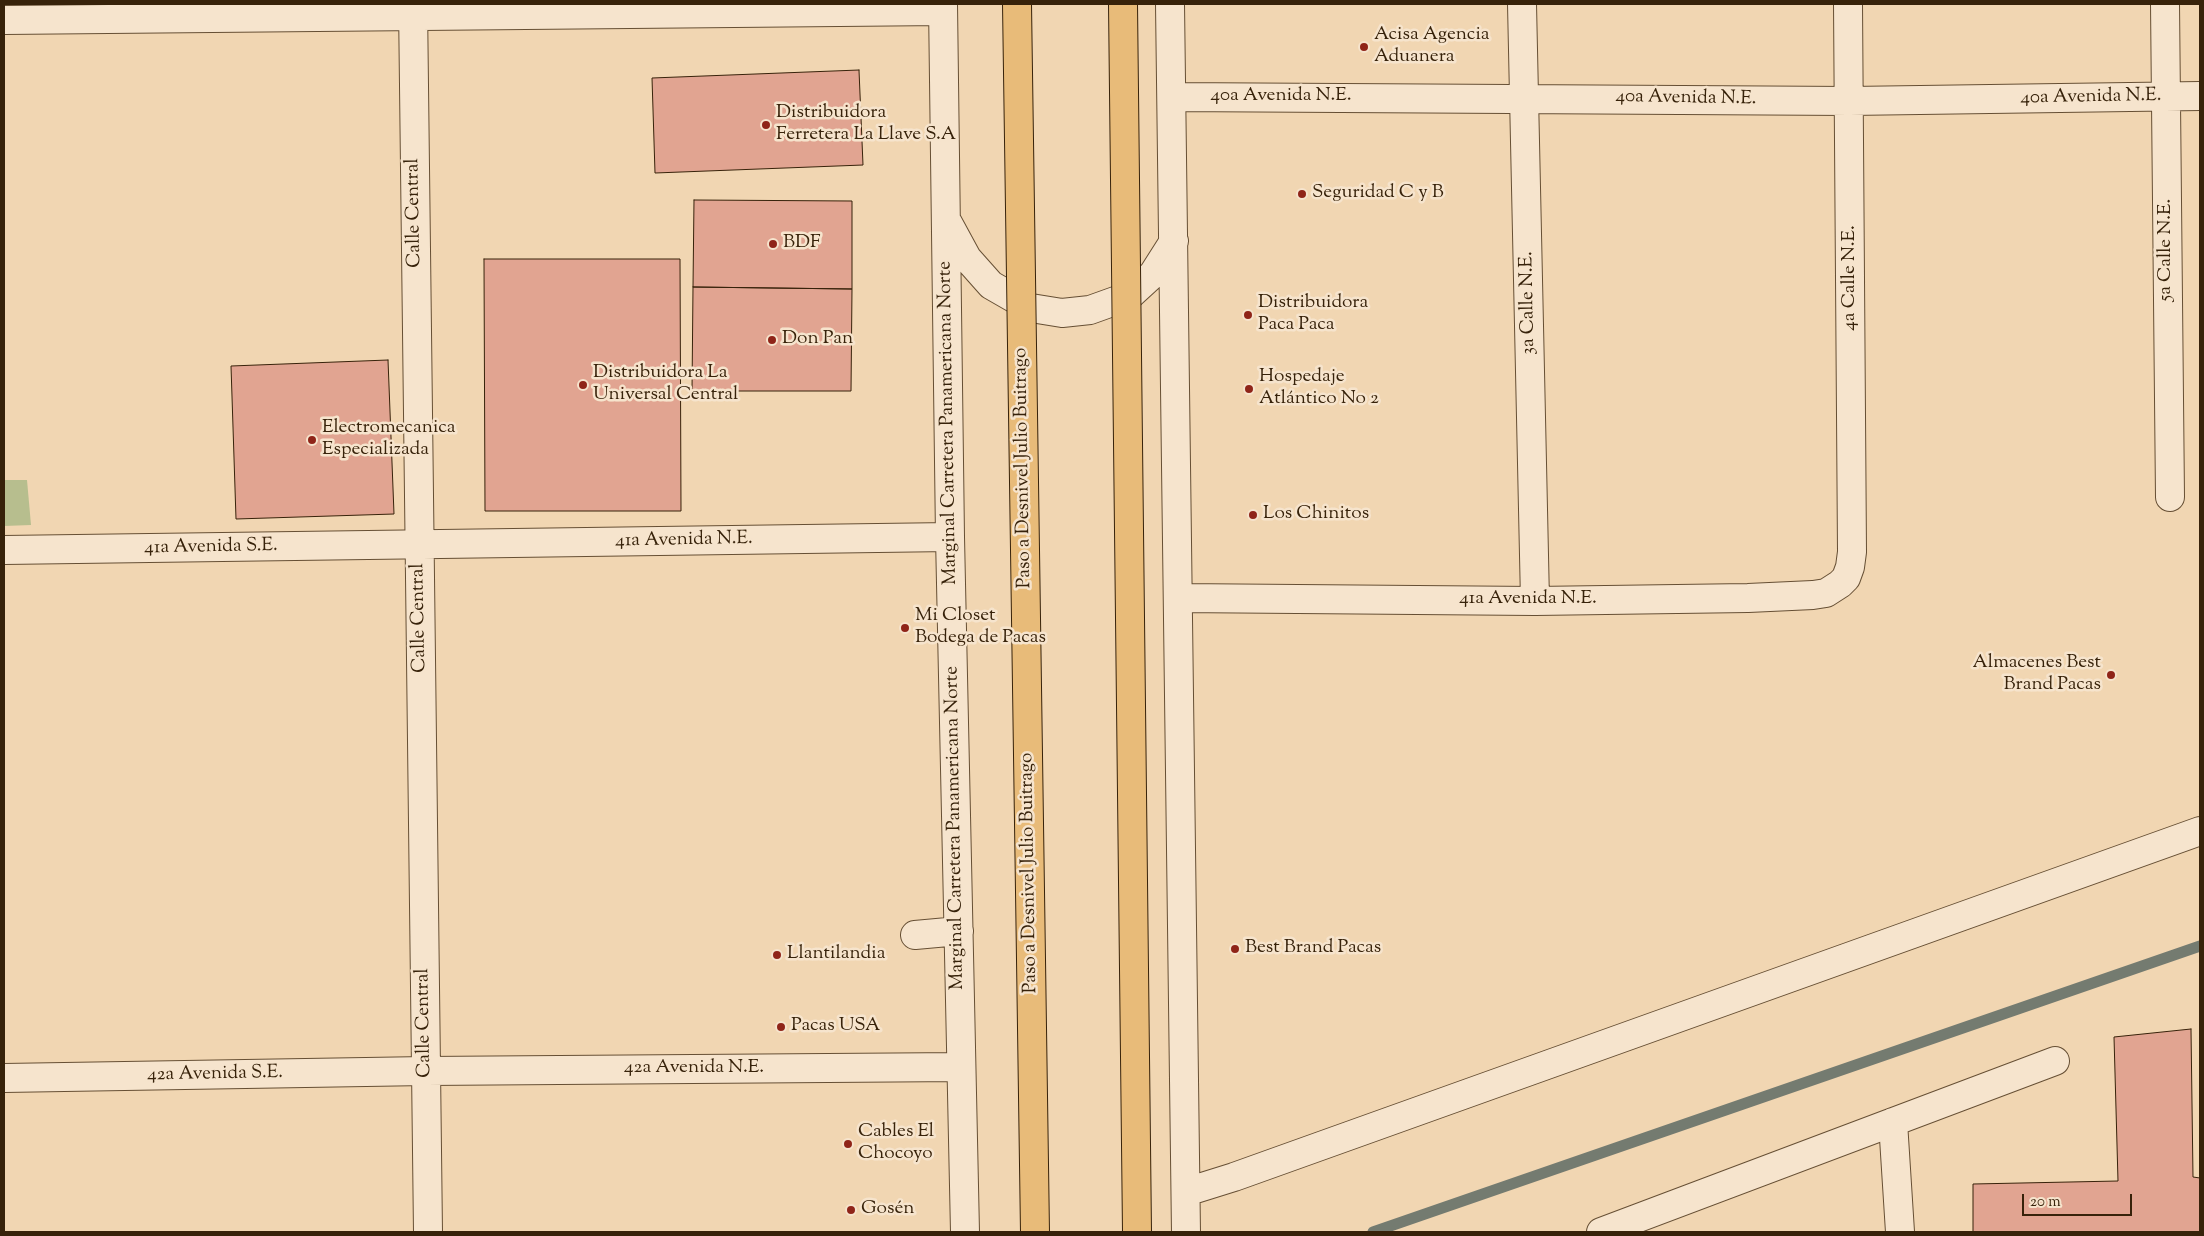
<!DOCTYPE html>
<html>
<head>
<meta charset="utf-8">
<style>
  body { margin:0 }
  #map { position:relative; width:2204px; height:1236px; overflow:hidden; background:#f1d6b2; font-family:"Sorts Mill Goudy",serif }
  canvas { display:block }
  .frame { position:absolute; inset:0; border:5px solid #37220a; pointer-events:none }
  .scale { position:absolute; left:2022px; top:1194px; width:110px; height:22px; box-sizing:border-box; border:2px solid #37220a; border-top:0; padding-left:6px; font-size:15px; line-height:18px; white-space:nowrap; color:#37220a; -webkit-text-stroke:4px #f6e4cd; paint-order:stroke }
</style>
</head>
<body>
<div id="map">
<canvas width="2204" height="1236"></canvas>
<div class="frame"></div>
<div class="scale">20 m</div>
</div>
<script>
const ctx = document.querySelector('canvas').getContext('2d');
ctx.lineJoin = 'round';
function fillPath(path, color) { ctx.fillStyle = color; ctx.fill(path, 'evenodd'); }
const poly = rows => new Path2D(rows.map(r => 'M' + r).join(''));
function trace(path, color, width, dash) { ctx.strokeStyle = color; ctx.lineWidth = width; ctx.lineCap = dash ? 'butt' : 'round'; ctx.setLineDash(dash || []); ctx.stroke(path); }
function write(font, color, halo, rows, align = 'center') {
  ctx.font = font + ' "Sorts Mill Goudy",serif'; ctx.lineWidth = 5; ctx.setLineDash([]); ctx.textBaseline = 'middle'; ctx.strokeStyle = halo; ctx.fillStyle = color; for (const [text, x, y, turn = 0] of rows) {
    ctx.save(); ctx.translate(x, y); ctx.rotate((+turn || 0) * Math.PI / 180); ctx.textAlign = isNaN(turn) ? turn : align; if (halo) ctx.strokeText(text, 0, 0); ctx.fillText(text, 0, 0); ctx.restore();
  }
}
const green = poly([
  [4,480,27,480,31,525,4,526]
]);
const stream = poly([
  [1373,1232,2200,946]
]);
const building = poly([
  [859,70,863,165,655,173,652,78,859,70],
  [694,200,852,201,852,289,693,287,694,200],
  [484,259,680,259,681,511,485,511,484,259],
  [693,287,852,289,851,391,692,391,693,287],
  [388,360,394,514,236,519,231,366,388,360],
  [2191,1029,2193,1177,2200,1178,2200,1232,1973,1232,1973,1184,2118,1181,2114,1037,2191,1029]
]);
const minor = poly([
  [413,4,428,1232],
  [943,4,950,537,965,1232],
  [1170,4,1186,1232],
  [1522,4,1535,601],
  [2165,4,2170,497],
  [4,20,943,11],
  [1172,97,1850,101,2200,96],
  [948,223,967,258,991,285,1031,308,1062,313,1090,310,1129,296,1153,274,1174,241],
  [4,550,950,537],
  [1179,598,1535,601,1748,598,1813,595,1826,593,1840,584,1846,578,1850,567,1852,552,1848,4],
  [915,935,959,931],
  [4,1078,426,1071,961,1067],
  [1893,1122,1900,1232],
  [1186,1192,1234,1177,2200,831],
  [1601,1232,2055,1061]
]);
const highwayBridge = poly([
  [1017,4,1035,1232],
  [1123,4,1137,1232]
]);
const markers = [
  [1364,47,5,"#8f2418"],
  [766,125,5,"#8f2418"],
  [1302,194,5,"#8f2418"],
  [773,244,5,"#8f2418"],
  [1248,315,5,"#8f2418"],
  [772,340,5,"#8f2418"],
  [583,385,5,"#8f2418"],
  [1249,389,5,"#8f2418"],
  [312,440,5,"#8f2418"],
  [1253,515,5,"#8f2418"],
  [905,628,5,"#8f2418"],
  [2111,675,5,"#8f2418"],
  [1235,949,5,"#8f2418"],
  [777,955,5,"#8f2418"],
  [781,1027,5,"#8f2418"],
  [848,1144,5,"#8f2418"],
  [851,1210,5,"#8f2418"]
];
const poiNames = [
  ["Acisa Agencia",1374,36],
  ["Aduanera",1374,58],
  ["Distribuidora",776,114],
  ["Ferretera La Llave S.A",776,136],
  ["Seguridad C y B",1312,194],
  ["BDF",783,244],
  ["Distribuidora",1258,304],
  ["Paca Paca",1258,326],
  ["Don Pan",782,340],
  ["Distribuidora La",593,374],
  ["Universal Central",593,396],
  ["Hospedaje",1259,378],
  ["Atlántico No 2",1259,400],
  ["Electromecanica",322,429],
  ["Especializada",322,451],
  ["Los Chinitos",1263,515],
  ["Mi Closet",915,617],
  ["Bodega de Pacas",915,639],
  ["Almacenes Best",2101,664,"right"],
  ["Brand Pacas",2101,686,"right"],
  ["Best Brand Pacas",1245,949],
  ["Llantilandia",787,955],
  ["Pacas USA",791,1027],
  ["Cables El",858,1133],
  ["Chocoyo",858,1155],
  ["Gosén",861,1210]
];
const streetNames = [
  ["40a Avenida N.E.",1281,97],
  ["40a Avenida N.E.",2091,98,-1],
  ["40a Avenida N.E.",1686,99,1],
  ["Calle Central",415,213,-91],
  ["5a Calle N.E.",2167,250,-90],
  ["4a Calle N.E.",1851,278,-90],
  ["3a Calle N.E.",1529,303,-91],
  ["Marginal Carretera Panamericana Norte",949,423,-91],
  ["Paso a Desnivel Julio Buitrago",1024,468,-91],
  ["41a Avenida N.E.",684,541,-1],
  ["41a Avenida S.E.",211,548,-1],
  ["41a Avenida N.E.",1528,600],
  ["Calle Central",420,618,-91],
  ["Marginal Carretera Panamericana Norte",956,828,-91],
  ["Paso a Desnivel Julio Buitrago",1030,873,-91],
  ["Calle Central",425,1023,-91],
  ["42a Avenida N.E.",694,1069],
  ["42a Avenida S.E.",215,1075,-1]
];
fillPath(green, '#b7be8e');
trace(stream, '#747b70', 11);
fillPath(building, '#e1a491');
trace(building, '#37220a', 1);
trace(minor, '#664f34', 30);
trace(minor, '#f6e4cd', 28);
trace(highwayBridge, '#37220a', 30, []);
trace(highwayBridge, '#e8bb79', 28);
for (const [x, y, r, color] of markers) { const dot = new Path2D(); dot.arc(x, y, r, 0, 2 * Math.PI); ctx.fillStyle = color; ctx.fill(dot); trace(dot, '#f6e4cd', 2); }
write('19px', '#37220a', '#f6e4cd', poiNames, 'left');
write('19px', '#37220a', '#f6e4cd', streetNames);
</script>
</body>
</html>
